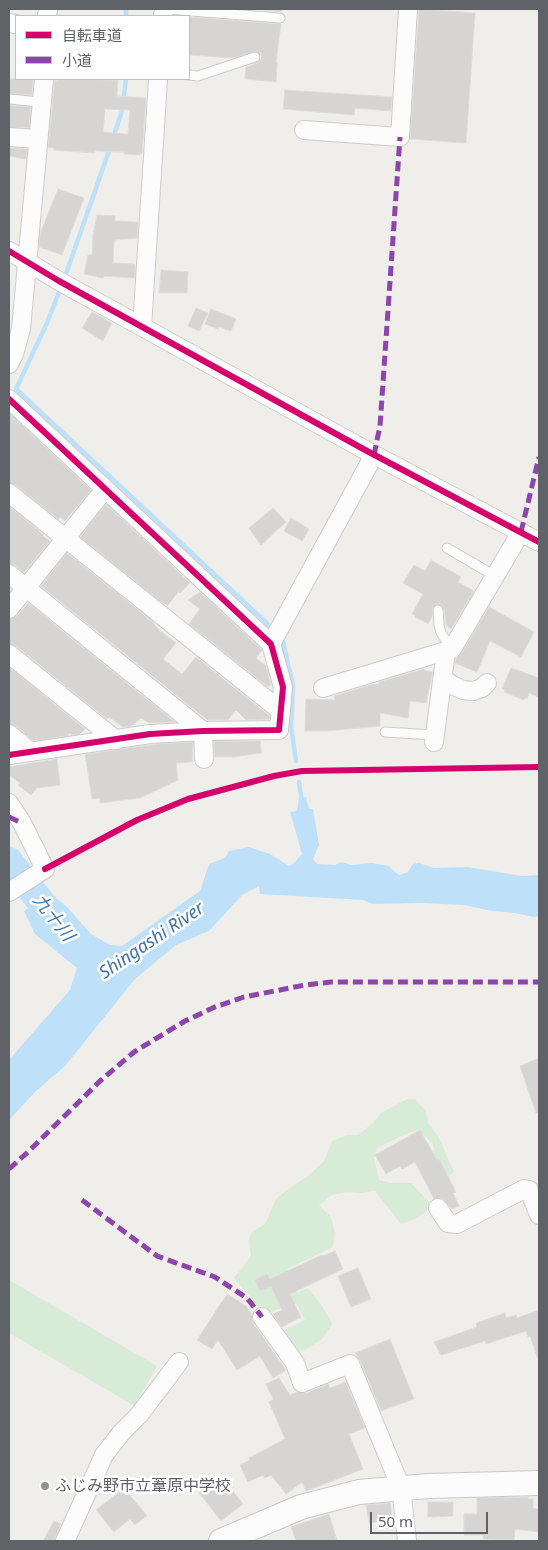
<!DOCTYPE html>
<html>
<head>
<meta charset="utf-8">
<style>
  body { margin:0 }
  #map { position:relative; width:548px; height:1550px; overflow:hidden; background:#efeeea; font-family:"Noto Sans","Noto Sans JP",sans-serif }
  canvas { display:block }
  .frame { position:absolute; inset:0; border:10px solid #5f6368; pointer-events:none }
  .legend { position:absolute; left:15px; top:15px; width:175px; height:65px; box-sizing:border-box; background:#fff; border:1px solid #bfc1c3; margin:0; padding:6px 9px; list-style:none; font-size:15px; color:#5f6368 }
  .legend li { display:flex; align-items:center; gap:10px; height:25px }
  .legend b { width:25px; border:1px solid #bfc1c3 }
  .scale { position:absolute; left:370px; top:1512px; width:118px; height:22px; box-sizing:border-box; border:2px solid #5f6368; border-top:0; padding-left:6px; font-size:15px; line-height:18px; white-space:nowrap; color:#5f6368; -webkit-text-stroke:4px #fff; paint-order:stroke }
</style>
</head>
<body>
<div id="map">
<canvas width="548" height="1550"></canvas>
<div class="frame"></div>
<ul class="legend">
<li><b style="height:6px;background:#d6006c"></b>自転車道</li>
<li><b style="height:6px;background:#8e44ad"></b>小道</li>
</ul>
<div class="scale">50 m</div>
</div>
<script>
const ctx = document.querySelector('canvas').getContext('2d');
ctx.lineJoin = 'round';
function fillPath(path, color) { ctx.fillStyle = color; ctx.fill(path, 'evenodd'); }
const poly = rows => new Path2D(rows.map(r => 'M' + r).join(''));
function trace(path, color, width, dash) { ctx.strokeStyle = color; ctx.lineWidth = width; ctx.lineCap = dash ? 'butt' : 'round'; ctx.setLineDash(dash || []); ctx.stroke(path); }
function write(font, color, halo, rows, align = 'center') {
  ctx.font = font + ' "Noto Sans","Noto Sans JP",sans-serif'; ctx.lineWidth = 5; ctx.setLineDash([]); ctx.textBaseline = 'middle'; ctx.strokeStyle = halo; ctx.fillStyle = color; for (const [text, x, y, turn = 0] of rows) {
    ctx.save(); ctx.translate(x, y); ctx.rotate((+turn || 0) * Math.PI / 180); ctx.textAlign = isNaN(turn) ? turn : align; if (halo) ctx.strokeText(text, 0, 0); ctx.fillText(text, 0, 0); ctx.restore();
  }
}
const green = poly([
  [407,1099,415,1099,426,1111,428,1123,438,1136,454,1172,448,1177,435,1161,433,1144,419,1130,406,1134,377,1148,374,1158,379,1180,391,1183,411,1183,433,1206,417,1218,401,1224,375,1191,361,1193,346,1192,332,1195,319,1205,331,1217,335,1234,333,1247,287,1269,298,1292,308,1288,323,1307,332,1324,322,1339,305,1350,287,1353,280,1332,305,1320,296,1303,271,1312,264,1313,234,1278,251,1256,249,1242,251,1233,265,1224,276,1199,288,1189,308,1176,324,1161,332,1141,347,1135,358,1135,373,1123,381,1113],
  [9,1280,157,1366,135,1406,9,1333]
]);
const water = poly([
  [306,797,309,809,313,809,319,845,313,859,317,864,335,865,341,862,352,865,372,863,388,866,399,875,408,872,413,864,419,863,434,868,468,867,522,876,539,875,539,916,534,917,515,913,492,911,464,905,421,903,373,904,363,900,260,894,259,886,242,895,209,931,176,945,135,979,65,1066,36,1091,9,1120,9,1060,70,990,77,968,35,934,24,911,50,893,67,907,91,934,110,945,122,946,200,891,209,864,225,858,229,851,249,847,270,854,289,866,293,864,302,854,290,812,297,811,299,798]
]);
const stream = poly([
  [126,9,126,16],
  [113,138,122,111,126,79],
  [66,274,110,148],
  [59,292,47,323,16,389,273,629],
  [283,642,293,686,291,726,296,761],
  [299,782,302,803]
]);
const river = poly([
  [9,861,62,929]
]);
const building = poly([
  [256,9,282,9,282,12,256,9],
  [419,9,475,13,466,143,410,139,419,9],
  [189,17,281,24,276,62,277,63,276,82,247,79,245,78,246,67,257,63,261,59,261,55,257,51,233,58,189,55,189,17],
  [9,79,33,79,32,95,9,93,9,79],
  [57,79,118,80,117,96,146,98,142,153,140,153,140,155,124,154,124,152,95,151,95,153,54,150,54,148,48,147,55,80,57,81,57,79],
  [105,109,130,110,128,134,103,132,105,109],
  [285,90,392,97,391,111,355,108,354,115,283,109,285,90],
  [9,105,31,107,29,128,9,127,9,105],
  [9,148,27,149,26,159,9,156,9,148],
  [58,189,84,198,62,255,39,247,40,234,58,189],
  [97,215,115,216,115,221,138,222,137,238,114,240,113,263,135,264,135,278,104,276,103,278,84,274,88,255,92,255,93,235,97,215],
  [161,270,188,272,187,293,159,293,161,270],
  [196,308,208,313,199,331,188,326,196,308],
  [211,309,236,319,231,331,219,327,218,329,205,324,211,309],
  [92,312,112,323,103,341,82,328,92,312],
  [9,413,91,490,65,521,60,517,58,519,16,485,9,483,9,413],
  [106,504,190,583,180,593,178,592,168,605,164,604,80,537,106,504],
  [9,506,44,535,43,536,50,541,24,573,15,565,9,564,9,506],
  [273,508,286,522,261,545,249,528,273,508],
  [291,518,309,529,302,541,284,531,291,518],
  [67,553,151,620,159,630,176,643,163,659,182,674,196,657,270,716,269,719,246,720,236,710,228,720,207,720,41,586,67,553],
  [431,560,461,577,458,582,474,591,451,629,446,625,444,609,440,604,435,605,433,607,432,617,428,624,415,617,416,616,412,614,423,594,403,583,414,565,425,571,431,560],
  [200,592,262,650,256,658,266,666,271,684,268,687,189,624,200,609,188,600,200,592],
  [28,603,175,722,149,723,141,718,132,726,123,727,109,717,107,719,16,646,9,644,9,619,17,616,28,603],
  [489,607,534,632,521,657,490,641,477,672,455,663,456,659,461,654,489,607],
  [9,667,85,729,80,734,72,735,69,733,68,736,34,741,16,726,9,724,9,667],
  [511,668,539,678,539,697,529,693,527,699,525,698,524,700,504,692,505,690,502,689,511,668],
  [424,669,424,670,433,672,426,703,410,701,408,718,380,713,380,726,327,731,305,731,306,699,335,700,334,696,370,685,379,684,379,682,424,669],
  [214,741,260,741,261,753,233,757,215,757,214,741],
  [193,742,192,762,176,763,178,780,140,798,100,803,100,798,92,799,85,754,157,744,193,742],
  [57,759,60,785,37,788,31,795,18,785,20,783,9,775,9,767,57,759],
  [539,1058,539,1113,536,1113,520,1066,539,1058],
  [420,1130,437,1160,439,1159,456,1192,453,1193,459,1206,452,1209,443,1199,434,1199,415,1162,402,1169,400,1166,386,1174,375,1155,420,1130],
  [335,1251,343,1269,290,1294,301,1317,282,1327,273,1314,282,1310,271,1286,260,1291,255,1280,267,1274,270,1279,322,1255,323,1256,335,1251],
  [358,1268,371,1299,351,1307,338,1276,358,1268],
  [227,1294,246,1306,252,1315,253,1323,286,1370,273,1378,260,1356,237,1370,218,1340,212,1349,197,1340,227,1294],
  [539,1310,539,1358,538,1359,530,1336,528,1337,526,1331,486,1344,485,1341,441,1355,434,1342,477,1327,476,1323,505,1313,506,1318,516,1315,517,1318,539,1310],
  [390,1339,414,1399,381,1411,360,1360,355,1353,390,1339],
  [279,1378,290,1395,297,1392,306,1393,328,1384,330,1388,346,1382,365,1428,349,1434,363,1469,306,1491,302,1482,286,1494,271,1475,265,1478,263,1475,248,1482,240,1465,250,1460,249,1458,285,1439,269,1402,273,1399,266,1384,279,1378],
  [221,1476,243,1504,221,1521,199,1493,221,1476],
  [124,1488,147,1516,135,1525,130,1519,114,1532,96,1510,124,1488],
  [528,1497,528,1499,533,1499,533,1508,539,1509,539,1532,515,1529,514,1540,483,1539,483,1535,464,1535,464,1514,477,1514,477,1498,528,1497],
  [428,1502,453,1502,453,1516,428,1517,428,1502],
  [390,1503,393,1520,369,1523,366,1505,390,1503],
  [329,1514,337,1541,296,1541,291,1527,329,1514],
  [54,1521,61,1524,54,1541,43,1541,54,1521]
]);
const lane = poly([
  [167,9,280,18],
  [189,75,198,76,255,57],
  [9,99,41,102],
  [447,548,495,576],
  [438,610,439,625,441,633,452,649],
  [385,732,435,735]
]);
const street = poly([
  [47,16,48,9],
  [163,16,164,9],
  [9,23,16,24],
  [304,130,400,137,408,9],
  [9,137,37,139],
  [9,251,59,281,367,451,539,542],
  [142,327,158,79],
  [9,364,14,354,21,329,44,79],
  [9,399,271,644,283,687,279,730,203,731,150,734,9,755],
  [9,493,281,711],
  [9,574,203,731,204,759],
  [9,609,105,489],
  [271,644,374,455],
  [9,654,116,740],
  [443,678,452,685,463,690,473,691,482,688,487,683],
  [323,688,452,649,521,532],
  [9,734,31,752],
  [434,742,446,651],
  [9,803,22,823,45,869,9,892],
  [438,1208,448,1223,457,1224,524,1189,529,1190,539,1215],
  [262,1317,295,1363,302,1383,350,1364,401,1488,407,1541],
  [65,1541,104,1455,122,1432,139,1415,179,1362]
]);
const secondary = poly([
  [221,1541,301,1507,359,1492,428,1486,539,1483]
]);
const quiet = poly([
  [374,455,380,426,400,137],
  [521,532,539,457],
  [9,817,22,823],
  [9,1169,28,1152,100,1081,134,1052,185,1021,215,1007,244,997,305,985,331,982,539,982],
  [82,1200,157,1256,215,1277,247,1298,262,1317]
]);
const cycleway = poly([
  [9,251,59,281,367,451,539,542],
  [9,399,271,644,283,687,279,730,203,731,150,734,9,755],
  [45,869,137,820,188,799,274,776,302,771,539,767]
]);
const markers = [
  [45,1486,5,"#919496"]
];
const poiNames = [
  ["ふじみ野市立葦原中学校",55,1486]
];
const waterNames = [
  ["九十川",53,918,52],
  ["Shingashi River",152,941,-34]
];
fillPath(green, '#d8ebd6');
fillPath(water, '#bfe0f9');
trace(stream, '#bfe0f9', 4.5);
trace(river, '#bfe0f9', 28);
fillPath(building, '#d6d5d3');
trace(building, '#deddd9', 1);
trace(lane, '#cbcccc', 11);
trace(street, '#cbcccc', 20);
trace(secondary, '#cacacb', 26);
trace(lane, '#fdfcfc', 9);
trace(street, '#fdfcfc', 18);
trace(secondary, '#fdfcfc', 24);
trace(quiet, '#8e44ad', 5, [10, 5]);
trace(cycleway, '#d6006c', 6);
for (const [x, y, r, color] of markers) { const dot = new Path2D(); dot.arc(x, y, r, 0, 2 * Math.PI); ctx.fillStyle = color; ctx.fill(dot); trace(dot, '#fff', 2); }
write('16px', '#5f6368', '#fff', poiNames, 'left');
write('italic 18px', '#4174aa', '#fff', waterNames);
</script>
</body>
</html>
